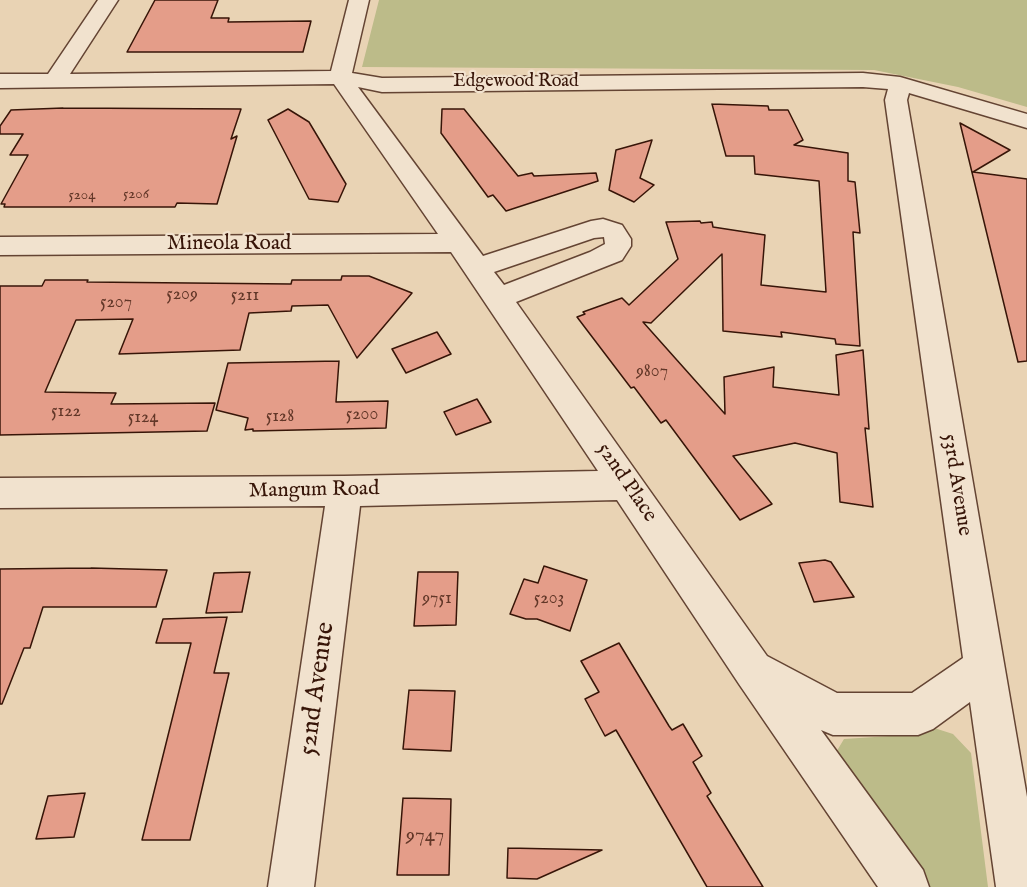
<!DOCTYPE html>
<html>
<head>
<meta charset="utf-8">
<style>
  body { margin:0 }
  canvas { display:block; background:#e9d3b4 }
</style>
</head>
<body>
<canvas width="1027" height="887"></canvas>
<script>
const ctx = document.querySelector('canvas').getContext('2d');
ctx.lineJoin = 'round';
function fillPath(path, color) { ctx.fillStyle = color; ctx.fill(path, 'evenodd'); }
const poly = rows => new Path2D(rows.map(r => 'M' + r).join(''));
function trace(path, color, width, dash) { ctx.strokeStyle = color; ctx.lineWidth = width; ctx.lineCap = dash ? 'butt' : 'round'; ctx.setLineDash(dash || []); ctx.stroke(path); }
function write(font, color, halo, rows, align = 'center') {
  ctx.font = font + ' "IM FELL English",serif'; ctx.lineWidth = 4.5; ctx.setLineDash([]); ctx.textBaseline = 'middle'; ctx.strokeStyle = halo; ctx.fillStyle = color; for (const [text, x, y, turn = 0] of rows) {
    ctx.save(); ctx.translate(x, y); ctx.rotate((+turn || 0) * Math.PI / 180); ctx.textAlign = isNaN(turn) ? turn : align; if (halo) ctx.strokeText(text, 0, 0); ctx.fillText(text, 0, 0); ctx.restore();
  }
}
const green = poly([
  [379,0,1027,0,1027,107,958,87,874,70,362,67],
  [931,727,953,734,971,753,988,887,927,887,835,754,844,739,890,736]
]);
const building = poly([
  [155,0,218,0,211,18,229,18,228,22,311,21,303,52,127,52,155,0],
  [712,104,768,106,769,110,788,110,803,140,794,145,848,153,848,181,855,182,860,233,853,232,860,346,836,344,835,339,781,332,782,337,723,331,722,254,651,323,643,322,725,414,724,377,774,367,773,387,839,395,836,355,863,350,869,429,865,428,873,507,840,502,837,453,795,443,733,456,772,504,740,520,666,420,661,423,634,387,631,388,577,317,585,314,583,312,622,298,629,305,678,259,666,222,700,221,701,223,712,222,713,227,765,235,761,285,826,292,819,181,755,174,754,156,726,156,712,104],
  [63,108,241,109,231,139,237,136,217,204,177,203,175,207,4,207,5,204,1,204,28,155,10,155,23,134,0,134,0,126,11,110,63,108],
  [288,109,309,122,346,184,338,202,309,199,268,120,288,109],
  [442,109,464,109,518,176,532,173,534,176,596,173,598,181,506,211,493,195,488,197,441,133,442,109],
  [960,123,1010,150,973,172,1027,179,1027,361,1018,362,960,123],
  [652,140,640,178,654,185,634,202,609,190,616,150,652,140],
  [342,276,369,276,412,293,357,358,328,305,292,306,291,311,249,313,240,350,119,354,133,319,76,320,45,392,116,393,111,404,215,403,207,431,0,435,0,286,42,286,45,280,88,280,87,282,291,284,292,280,341,280,342,276],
  [437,332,451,354,406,373,392,349,437,332],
  [339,361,336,402,388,401,386,428,253,431,253,429,245,430,248,418,216,410,228,363,339,361],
  [477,399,491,422,456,435,444,412,477,399],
  [825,560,831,562,854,597,814,602,799,563,825,560],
  [544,566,587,580,570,631,537,619,526,619,510,614,524,579,538,583,544,566],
  [91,568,167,570,156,607,43,607,30,648,24,648,2,704,0,704,0,569,91,568],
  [250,572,242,612,206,613,214,573,250,572],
  [418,572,458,572,456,625,414,626,418,572],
  [227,617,214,673,229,673,190,840,142,840,191,643,156,643,163,619,227,617],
  [619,643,669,726,672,730,683,724,702,756,693,762,711,793,707,796,763,887,707,887,616,730,605,736,585,699,599,692,581,661,619,643],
  [409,690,455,691,451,751,403,749,409,690],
  [85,793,74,837,36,839,48,796,85,793],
  [403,798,451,799,449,875,397,875,403,798],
  [508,848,602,850,537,879,507,878,508,848]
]);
const minor = poly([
  [98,0,118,0,70,74,331,71,349,0,369,0,352,73,382,78,863,73,900,77,1027,114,1027,128,909,93,907,100,1027,797,1027,887,996,887,970,702,933,729,918,735,833,735,821,730,923,870,929,887,878,887,739,684,617,500,360,506,314,887,268,887,325,506,0,508,0,478,344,476,598,471,451,252,0,255,0,237,438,234,334,84,0,88,0,74,48,74,98,0],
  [358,87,382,92,863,87,888,89,885,100,963,658,912,693,837,693,767,656,516,302,622,260,631,246,631,239,622,225,603,219,591,221,483,256,358,87],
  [604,237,605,244,590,252,504,285,494,272,594,238,604,237]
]);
const farNumbernames = [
  ["5206",136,195],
  ["5204",82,196]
];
const farStreetnames = [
  ["Edgewood Road",516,82]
];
const numberNames = [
  ["5209",182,295],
  ["5211",245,296],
  ["5207",116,303],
  ["9807",652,372],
  ["5122",66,412],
  ["5200",362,415],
  ["5128",280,417],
  ["5124",143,418],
  ["9751",437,599],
  ["5203",549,599]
];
const streetNames = [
  ["Mineola Road",229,245],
  ["52nd Place",626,483,56],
  ["53rd Avenue",956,485,81],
  ["Mangum Road",314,491,-1]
];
const nearNumbernames = [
  ["9747",425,837]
];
const nearStreetnames = [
  ["52nd Avenue",318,689,-82]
];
fillPath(green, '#bcbb89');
fillPath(building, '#e49d89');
trace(building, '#371508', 1.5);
trace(minor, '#644433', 3);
fillPath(minor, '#f1e2ce');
write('15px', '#623728', null, farNumbernames);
write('18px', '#371508', '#f1e2ce', farStreetnames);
write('18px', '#623728', null, numberNames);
write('21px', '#371508', '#f1e2ce', streetNames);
write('21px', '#623728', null, nearNumbernames);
write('26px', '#371508', '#f1e2ce', nearStreetnames);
</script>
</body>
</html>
